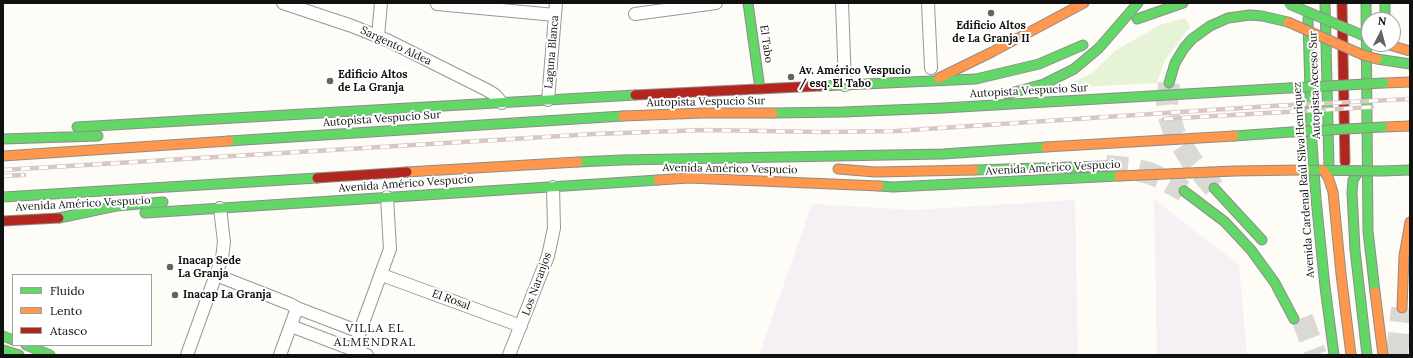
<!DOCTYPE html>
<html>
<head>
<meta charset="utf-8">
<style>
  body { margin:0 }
  #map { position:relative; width:1413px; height:358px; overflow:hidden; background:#fdfcf7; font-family:Lora,serif }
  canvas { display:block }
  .frame { position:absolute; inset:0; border:4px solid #111; pointer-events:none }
  .legend { position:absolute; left:12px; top:274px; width:140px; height:72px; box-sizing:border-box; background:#fff; border:1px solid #a0a0a0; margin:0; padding:5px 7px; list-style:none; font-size:12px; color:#111 }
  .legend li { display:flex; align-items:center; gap:8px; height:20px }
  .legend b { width:20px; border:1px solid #a0a0a0 }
  .north { position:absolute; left:1361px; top:12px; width:40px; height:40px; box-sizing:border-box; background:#fff; border:1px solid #a0a0a0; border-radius:50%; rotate:6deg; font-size:11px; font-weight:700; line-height:16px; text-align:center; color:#111 }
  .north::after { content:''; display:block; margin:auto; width:14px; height:18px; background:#646362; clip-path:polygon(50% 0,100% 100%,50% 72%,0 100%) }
</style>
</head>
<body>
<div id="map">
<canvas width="1413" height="358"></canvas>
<div class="frame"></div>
<ul class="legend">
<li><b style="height:5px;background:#63d668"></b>Fluido</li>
<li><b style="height:5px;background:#ff974d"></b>Lento</li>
<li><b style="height:5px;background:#b3261e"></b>Atasco</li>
</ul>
<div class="north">N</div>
</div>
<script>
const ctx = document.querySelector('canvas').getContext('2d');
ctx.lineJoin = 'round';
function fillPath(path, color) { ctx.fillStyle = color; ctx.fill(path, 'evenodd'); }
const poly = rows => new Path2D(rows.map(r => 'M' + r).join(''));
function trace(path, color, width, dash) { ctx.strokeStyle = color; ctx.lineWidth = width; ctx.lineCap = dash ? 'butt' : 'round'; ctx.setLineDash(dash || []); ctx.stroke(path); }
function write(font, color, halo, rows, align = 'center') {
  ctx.font = font + ' Lora,serif'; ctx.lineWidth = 4; ctx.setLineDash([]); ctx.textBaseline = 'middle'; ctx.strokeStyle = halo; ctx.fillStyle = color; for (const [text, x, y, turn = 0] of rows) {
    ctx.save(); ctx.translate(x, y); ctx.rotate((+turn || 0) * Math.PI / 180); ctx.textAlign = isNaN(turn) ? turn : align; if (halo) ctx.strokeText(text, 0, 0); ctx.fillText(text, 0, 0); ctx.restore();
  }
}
const industrial = poly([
  [1154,199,1239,265,1247,355,1157,355],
  [1075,200,1078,355,759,355,812,204,914,210]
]);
const green = poly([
  [1185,18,1190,27,1165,60,1157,83,1060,88,1092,73,1116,50,1160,25]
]);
const highwayTunnel = poly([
  [1169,83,1167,104,1168,114,1175,134,1191,160,1214,188],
  [1106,166,1128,168,1149,173,1161,178,1184,191],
  [1302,318,1316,355],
  [1397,355,1402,308]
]);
const street = poly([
  [283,3,352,26,389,41,487,90,495,95,502,103],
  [842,3,845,85],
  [928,3,931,68],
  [437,4,555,15],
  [635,14,716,3],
  [378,36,381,3],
  [548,100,556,3],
  [216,275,290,304,297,308,360,332],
  [382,275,521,326],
  [291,326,367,355],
  [353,350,390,249,387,197],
  [187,355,222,258,224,242,220,208],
  [280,355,297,308],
  [509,355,548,256,554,228,553,187]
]);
const fast = poly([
  [748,3,760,89],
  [1325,3,1329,167],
  [1366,3,1368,231,1375,292],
  [1385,3,1385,20],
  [1137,19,1183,3],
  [1308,19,1311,130,1316,199,1325,287,1334,355],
  [1377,59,1410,64],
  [1169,83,1175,63,1184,48,1192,39,1210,26,1228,18,1250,15,1262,16,1288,22],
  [820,86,976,79,1039,64,1083,45],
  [1007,94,1044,84,1074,69,1099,48,1138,3],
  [773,113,843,112,943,108,1289,88],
  [77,127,635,95],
  [1234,136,1291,132],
  [3,139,98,136],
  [229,141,623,116],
  [578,162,621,160,943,154,1046,147],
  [974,170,1106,166],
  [1359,171,1353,180,1352,193,1355,250,1367,355],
  [1382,171,1410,170],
  [879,186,893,187,1119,176],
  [1214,188,1262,240],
  [1184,191,1225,222,1251,250,1275,283,1294,319],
  [3,197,317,178],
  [145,213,658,180],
  [59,218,116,206,163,202],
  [3,336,13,340],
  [26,345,50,355],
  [3,350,19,355]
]);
const slow = poly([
  [1386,44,1410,51],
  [939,78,992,52,1084,3],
  [1384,83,1410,82],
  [623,116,703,113,773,113],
  [1383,127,1410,126],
  [1046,147,1234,136],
  [3,156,229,141],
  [838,169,875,172,974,170],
  [407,172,578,162],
  [1119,176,1235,171,1301,170],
  [658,180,689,178,879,186],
  [1375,292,1383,355],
  [1402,308,1404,256,1410,222]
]);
const jam = poly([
  [1342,3,1345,162],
  [635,95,820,86],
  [317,178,407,172],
  [3,221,59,218]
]);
const rail = poly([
  [1164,119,1372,107],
  [3,170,594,134,704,130,823,132,896,131,1271,106,1410,99],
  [3,176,24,175]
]);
const fastBridge = poly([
  [1289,4,1369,38],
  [1289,88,1384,83],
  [1291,132,1383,127],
  [1301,170,1382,171]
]);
const slowBridge = poly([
  [1288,22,1363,55,1377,59],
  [1323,170,1328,177,1333,192,1341,274,1351,355]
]);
const markers = [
  [991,13,4,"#646362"],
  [791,77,4,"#646362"],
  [330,81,4,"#646362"],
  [170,267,4,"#646362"],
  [175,295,4,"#646362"]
];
const poiNames = [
  ["Edificio Altos",991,26,"center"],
  ["de La Granja II",991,39,"center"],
  ["Av. Américo Vespucio",799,71],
  ["/ esq. El Tabo",799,84],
  ["Edificio Altos",338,75],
  ["de La Granja",338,88],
  ["Inacap Sede",178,261],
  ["La Granja",178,274],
  ["Inacap La Granja",183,295]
];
const streetNames = [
  ["El Tabo",766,44,82],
  ["Sargento Aldea",396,46,25],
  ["Laguna Blanca",552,52,-85],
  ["Autopista Acceso Sur",1315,85,-92],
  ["Autopista Vespucio Sur",1029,91,-3],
  ["Autopista Vespucio Sur",706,102,-1],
  ["Autopista Vespucio Sur",382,119,-4],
  ["Avenida Américo Vespucio",1053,168,-3],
  ["Avenida Américo Vespucio",730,169,1],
  ["Avenida Cardenal Raúl Silva Henríquez",1304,180,-94],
  ["Avenida Américo Vespucio",406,184,-4],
  ["Avenida Américo Vespucio",83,204,-3],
  ["Los Naranjos",537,284,-70],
  ["El Rosal",451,300,20]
];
const neighbourhoodNames = [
  ["VILLA EL",375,329],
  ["ALMENDRAL",375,343]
];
fillPath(industrial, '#f5f0f3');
fillPath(green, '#e7f3d7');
trace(highwayTunnel, '#dad9d4', 22, [22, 11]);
trace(street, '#979795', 14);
trace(fast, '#8e8d8b', 11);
trace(slow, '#8e8d8b', 11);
trace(jam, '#8e8d8b', 11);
trace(street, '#fffffe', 12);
trace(fast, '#63d668', 9);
trace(slow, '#ff974d', 9);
trace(jam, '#b3261e', 9);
trace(rail, '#d9c6c7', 4.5);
trace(rail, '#fff', 3, [9]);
trace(fastBridge, '#8e8d8b', 11, []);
trace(slowBridge, '#8e8d8b', 11, []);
trace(fastBridge, '#63d668', 9);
trace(slowBridge, '#ff974d', 9);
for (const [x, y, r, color] of markers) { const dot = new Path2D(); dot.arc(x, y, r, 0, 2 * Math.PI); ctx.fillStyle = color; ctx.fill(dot); trace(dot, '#fff', 1.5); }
write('bold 11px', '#111', '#fff', poiNames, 'left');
write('11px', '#111', '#fff', streetNames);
ctx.letterSpacing = '1px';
write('12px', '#111', '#fff', neighbourhoodNames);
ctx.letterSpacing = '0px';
</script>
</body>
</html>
